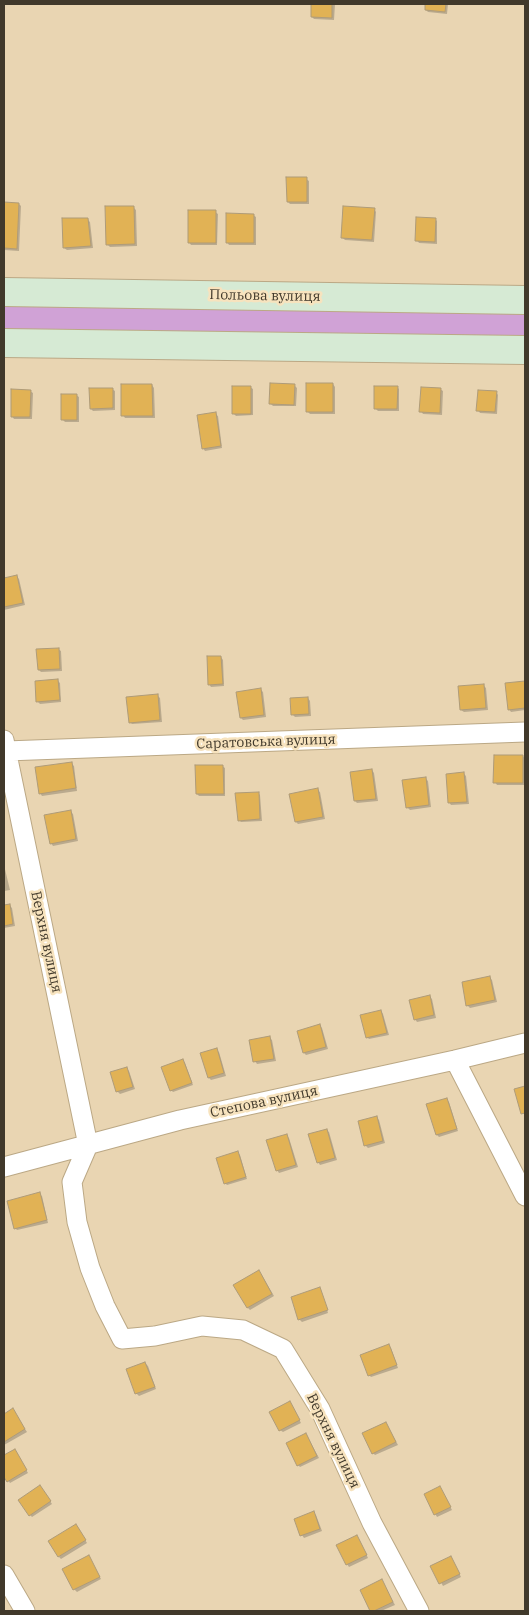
<!DOCTYPE html>
<html>
<head>
<meta charset="utf-8">
<style>
  body { margin:0 }
  #map { position:relative; width:529px; height:1615px; overflow:hidden; background:#e9d5b2; font-family:"IBM Plex Serif",serif }
  canvas { display:block }
  .frame { position:absolute; inset:0; border:5px solid #41392b; pointer-events:none }
</style>
</head>
<body>
<div id="map">
<canvas width="529" height="1615"></canvas>
<div class="frame"></div>
</div>
<script>
const ctx = document.querySelector('canvas').getContext('2d');
ctx.lineJoin = 'round';
function fillPath(path, color) { ctx.fillStyle = color; ctx.fill(path, 'evenodd'); }
const poly = rows => new Path2D(rows.map(r => 'M' + r).join(''));
function trace(path, color, width, dash) { ctx.strokeStyle = color; ctx.lineWidth = width; ctx.lineCap = dash ? 'butt' : 'round'; ctx.setLineDash(dash || []); ctx.stroke(path); }
function write(font, color, halo, rows, align = 'center') {
  ctx.font = font + ' "IBM Plex Serif",serif'; ctx.lineWidth = 5; ctx.setLineDash([]); ctx.textBaseline = 'middle'; ctx.strokeStyle = halo; ctx.fillStyle = color; for (const [text, x, y, turn = 0] of rows) {
    ctx.save(); ctx.translate(x, y); ctx.rotate((+turn || 0) * Math.PI / 180); ctx.textAlign = isNaN(turn) ? turn : align; if (halo) ctx.strokeText(text, 0, 0); ctx.fillText(text, 0, 0); ctx.restore();
  }
}
const green = poly([
  [4,304,525,312,525,341,4,336]
]);
const shadow = poly([
  [312,4,335,4,334,20,314,19,312,17],
  [426,4,448,4,447,14,428,12,426,10],
  [306,179,309,181,309,204,290,204,288,202],
  [4,203,19,204,21,206,19,251,4,250],
  [133,207,136,210,137,246,110,247,107,244],
  [374,209,376,212,374,242,345,240,342,237],
  [215,212,218,214,217,245,191,245,189,242],
  [253,215,256,217,256,245,229,245,227,242],
  [87,219,90,222,93,248,67,250,64,248],
  [435,219,437,221,437,244,419,243,417,240],
  [333,384,335,387,335,414,310,414,308,412],
  [152,385,154,388,155,418,125,418,123,415],
  [294,385,297,388,296,406,273,406,270,403],
  [250,387,253,389,253,415,236,416,233,413],
  [397,387,399,389,399,411,378,411,375,408],
  [112,389,115,391,115,410,93,411,91,409],
  [440,389,443,391,442,415,423,414,421,411],
  [30,391,33,393,32,419,14,419,12,416],
  [496,392,498,395,497,414,480,413,478,410],
  [76,395,79,397,79,422,65,422,63,420],
  [215,414,218,416,222,448,205,451,203,448],
  [17,577,19,579,25,605,4,610,4,579],
  [58,649,61,651,62,671,41,672,39,670],
  [221,657,223,660,224,686,211,687,209,684],
  [57,680,60,683,61,702,40,704,38,702],
  [525,682,525,710,511,712,509,709,507,684],
  [483,685,486,688,488,710,464,712,461,710],
  [261,690,263,692,266,717,243,720,241,718],
  [157,695,160,698,162,722,132,724,130,722],
  [308,698,310,701,311,716,295,717,293,715],
  [523,756,525,759,525,785,497,785,495,782],
  [71,763,74,766,77,791,42,796,40,793],
  [222,766,225,768,225,796,199,796,197,794],
  [372,770,374,773,378,801,357,803,355,801],
  [464,774,466,776,469,804,451,805,449,802],
  [425,778,428,781,431,807,410,810,407,807],
  [317,790,320,792,325,819,298,824,296,822],
  [258,793,260,795,262,821,241,822,239,820],
  [70,811,73,814,78,841,53,846,51,843],
  [4,865,10,890,4,891],
  [10,906,12,908,15,926,4,928,4,907],
  [490,978,492,980,497,1002,470,1008,467,1005],
  [429,996,432,999,436,1018,417,1022,415,1019],
  [381,1011,383,1014,389,1035,369,1039,367,1037],
  [320,1026,322,1028,328,1049,306,1055,304,1053],
  [269,1037,272,1040,276,1061,257,1064,255,1061],
  [216,1050,219,1052,226,1076,211,1080,209,1078,202,1054],
  [183,1060,185,1063,193,1085,173,1092,171,1090],
  [127,1069,129,1071,135,1089,120,1094,117,1091],
  [446,1099,449,1102,458,1131,439,1137,437,1135],
  [377,1118,379,1120,385,1143,368,1148,365,1145],
  [326,1130,329,1132,337,1160,320,1165,318,1162],
  [287,1136,289,1138,298,1167,279,1173,277,1170],
  [238,1153,240,1155,247,1179,227,1185,225,1183],
  [39,1194,42,1196,48,1223,17,1230,15,1228],
  [261,1274,274,1296,250,1310,248,1308],
  [320,1288,328,1313,302,1322,299,1319],
  [389,1346,391,1348,398,1368,371,1377,369,1375],
  [145,1363,148,1366,156,1389,139,1396,136,1393],
  [290,1402,301,1423,283,1432,280,1430],
  [13,1410,27,1432,4,1445,4,1415],
  [386,1423,398,1445,375,1455,373,1453],
  [306,1434,319,1458,300,1467,298,1465],
  [15,1450,28,1473,10,1483,4,1474,4,1457],
  [440,1488,452,1510,437,1517,425,1495],
  [42,1489,52,1504,32,1517,30,1515],
  [313,1513,316,1515,322,1531,304,1538,302,1535],
  [78,1528,87,1543,61,1559,59,1557],
  [359,1539,368,1558,349,1567,347,1564],
  [89,1557,101,1579,77,1592,74,1589],
  [451,1557,461,1577,443,1586,432,1566],
  [382,1581,395,1605,381,1611,372,1611,362,1590]
]);
const building = poly([
  [311,4,332,4,332,18,311,17,311,4],
  [425,4,446,4,445,12,425,10,425,4],
  [286,177,307,177,307,202,287,202,286,177],
  [4,202,19,203,17,249,4,248,4,202],
  [105,206,134,206,135,244,106,245,105,206],
  [343,206,375,208,372,240,341,238,343,206],
  [188,210,216,210,216,243,188,243,188,210],
  [226,213,254,214,254,243,226,243,226,213],
  [416,217,436,218,435,242,415,241,416,217],
  [62,218,88,218,91,246,63,248,62,218],
  [270,383,295,384,294,405,269,404,270,383],
  [306,383,333,383,333,412,306,412,306,383],
  [121,384,152,384,153,416,121,416,121,384],
  [232,386,251,386,251,414,232,414,232,386],
  [374,386,398,386,397,409,374,409,374,386],
  [421,387,441,388,440,413,419,412,421,387],
  [89,388,113,388,113,408,90,409,89,388],
  [11,389,31,390,30,417,11,417,11,389],
  [478,390,497,391,495,412,476,411,478,390],
  [61,394,77,394,77,420,61,420,61,394],
  [216,412,221,446,202,449,197,415,216,412],
  [17,575,23,603,4,607,4,578,17,575],
  [59,648,60,669,38,670,36,649,59,648],
  [207,656,221,656,223,684,208,685,207,656],
  [58,679,60,700,36,702,35,681,58,679],
  [525,681,525,708,508,710,505,683,525,681],
  [484,684,486,708,460,710,458,686,484,684],
  [261,688,264,715,240,718,236,692,261,688],
  [158,694,160,720,129,723,126,697,158,694],
  [308,697,309,714,291,715,290,698,308,697],
  [494,755,523,755,523,783,493,783,494,755],
  [72,762,76,788,39,794,35,767,72,762],
  [195,765,223,765,224,794,196,794,195,765],
  [372,769,376,799,354,801,350,772,372,769],
  [464,772,467,802,448,803,446,774,464,772],
  [426,777,429,805,406,808,402,780,426,777],
  [318,788,323,817,295,822,289,794,318,788],
  [259,792,260,819,238,821,235,793,259,792],
  [71,810,76,839,50,844,44,815,71,810],
  [10,904,13,924,4,926,4,905,10,904],
  [490,976,495,1000,466,1006,462,982,490,976],
  [430,995,434,1015,414,1020,409,1000,430,995],
  [381,1010,387,1033,366,1038,360,1015,381,1010],
  [320,1024,326,1047,303,1053,297,1031,320,1024],
  [270,1036,274,1059,253,1062,249,1040,270,1036],
  [217,1048,224,1073,208,1078,200,1053,217,1048],
  [183,1059,192,1083,170,1091,161,1067,183,1059],
  [127,1067,133,1087,116,1092,110,1072,127,1067],
  [525,1086,525,1113,521,1114,514,1089,525,1086],
  [447,1098,457,1129,436,1135,426,1104,447,1098],
  [377,1116,383,1141,364,1146,358,1121,377,1116],
  [327,1129,335,1158,317,1163,308,1134,327,1129],
  [287,1134,296,1165,276,1171,266,1140,287,1134],
  [238,1151,246,1177,224,1184,216,1158,238,1151],
  [40,1192,47,1220,14,1229,7,1201,40,1192],
  [259,1270,272,1294,247,1308,233,1285,259,1270],
  [320,1287,328,1310,298,1320,291,1297,320,1287],
  [389,1344,397,1365,368,1376,360,1355,389,1344],
  [145,1362,155,1387,135,1394,126,1369,145,1362],
  [290,1401,300,1420,279,1431,269,1412,290,1401],
  [13,1408,25,1429,4,1442,4,1414,13,1408],
  [386,1422,396,1442,372,1454,362,1433,386,1422],
  [306,1433,317,1456,297,1466,286,1443,306,1433],
  [15,1449,27,1470,7,1482,4,1477,4,1455,15,1449],
  [40,1485,51,1501,29,1516,18,1500,40,1485],
  [440,1486,451,1507,434,1515,424,1494,440,1486],
  [314,1511,320,1529,300,1536,294,1519,314,1511],
  [76,1524,86,1540,58,1557,48,1541,76,1524],
  [357,1535,367,1555,346,1565,336,1545,357,1535],
  [89,1555,100,1577,73,1590,62,1569,89,1555],
  [451,1556,460,1574,439,1584,430,1566,451,1556],
  [382,1579,393,1602,374,1611,370,1611,360,1590,382,1579]
]);
const street = poly([
  [4,740,88,1145,72,1182,77,1222,90,1268,105,1306,122,1339,155,1336,202,1326,243,1330,283,1349,320,1409,372,1523,419,1611],
  [6,751,525,732],
  [455,1060,525,1196],
  [4,1167,180,1120,455,1060,525,1043],
  [4,1575,25,1611]
]);
const secondary = poly([
  [4,292,525,300],
  [4,343,525,350]
]);
const streetNames = [
  ["Польова вулиця",265,296,1],
  ["Саратовська вулиця",266,742,-2],
  ["Верхня вулиця",46,942,78],
  ["Степова вулиця",264,1102,-12],
  ["Верхня вулиця",333,1441,64]
];
fillPath(green, '#d0a2d6');
fillPath(shadow, '#0003');
fillPath(building, '#e1b255');
trace(building, '#ae9b79', 1);
trace(street, '#bba885', 21);
trace(secondary, '#bba885', 30);
trace(street, '#fff', 19);
trace(secondary, '#d6ead4', 28);
write('14px', '#41392b', '#f7e3be', streetNames);
</script>
</body>
</html>
